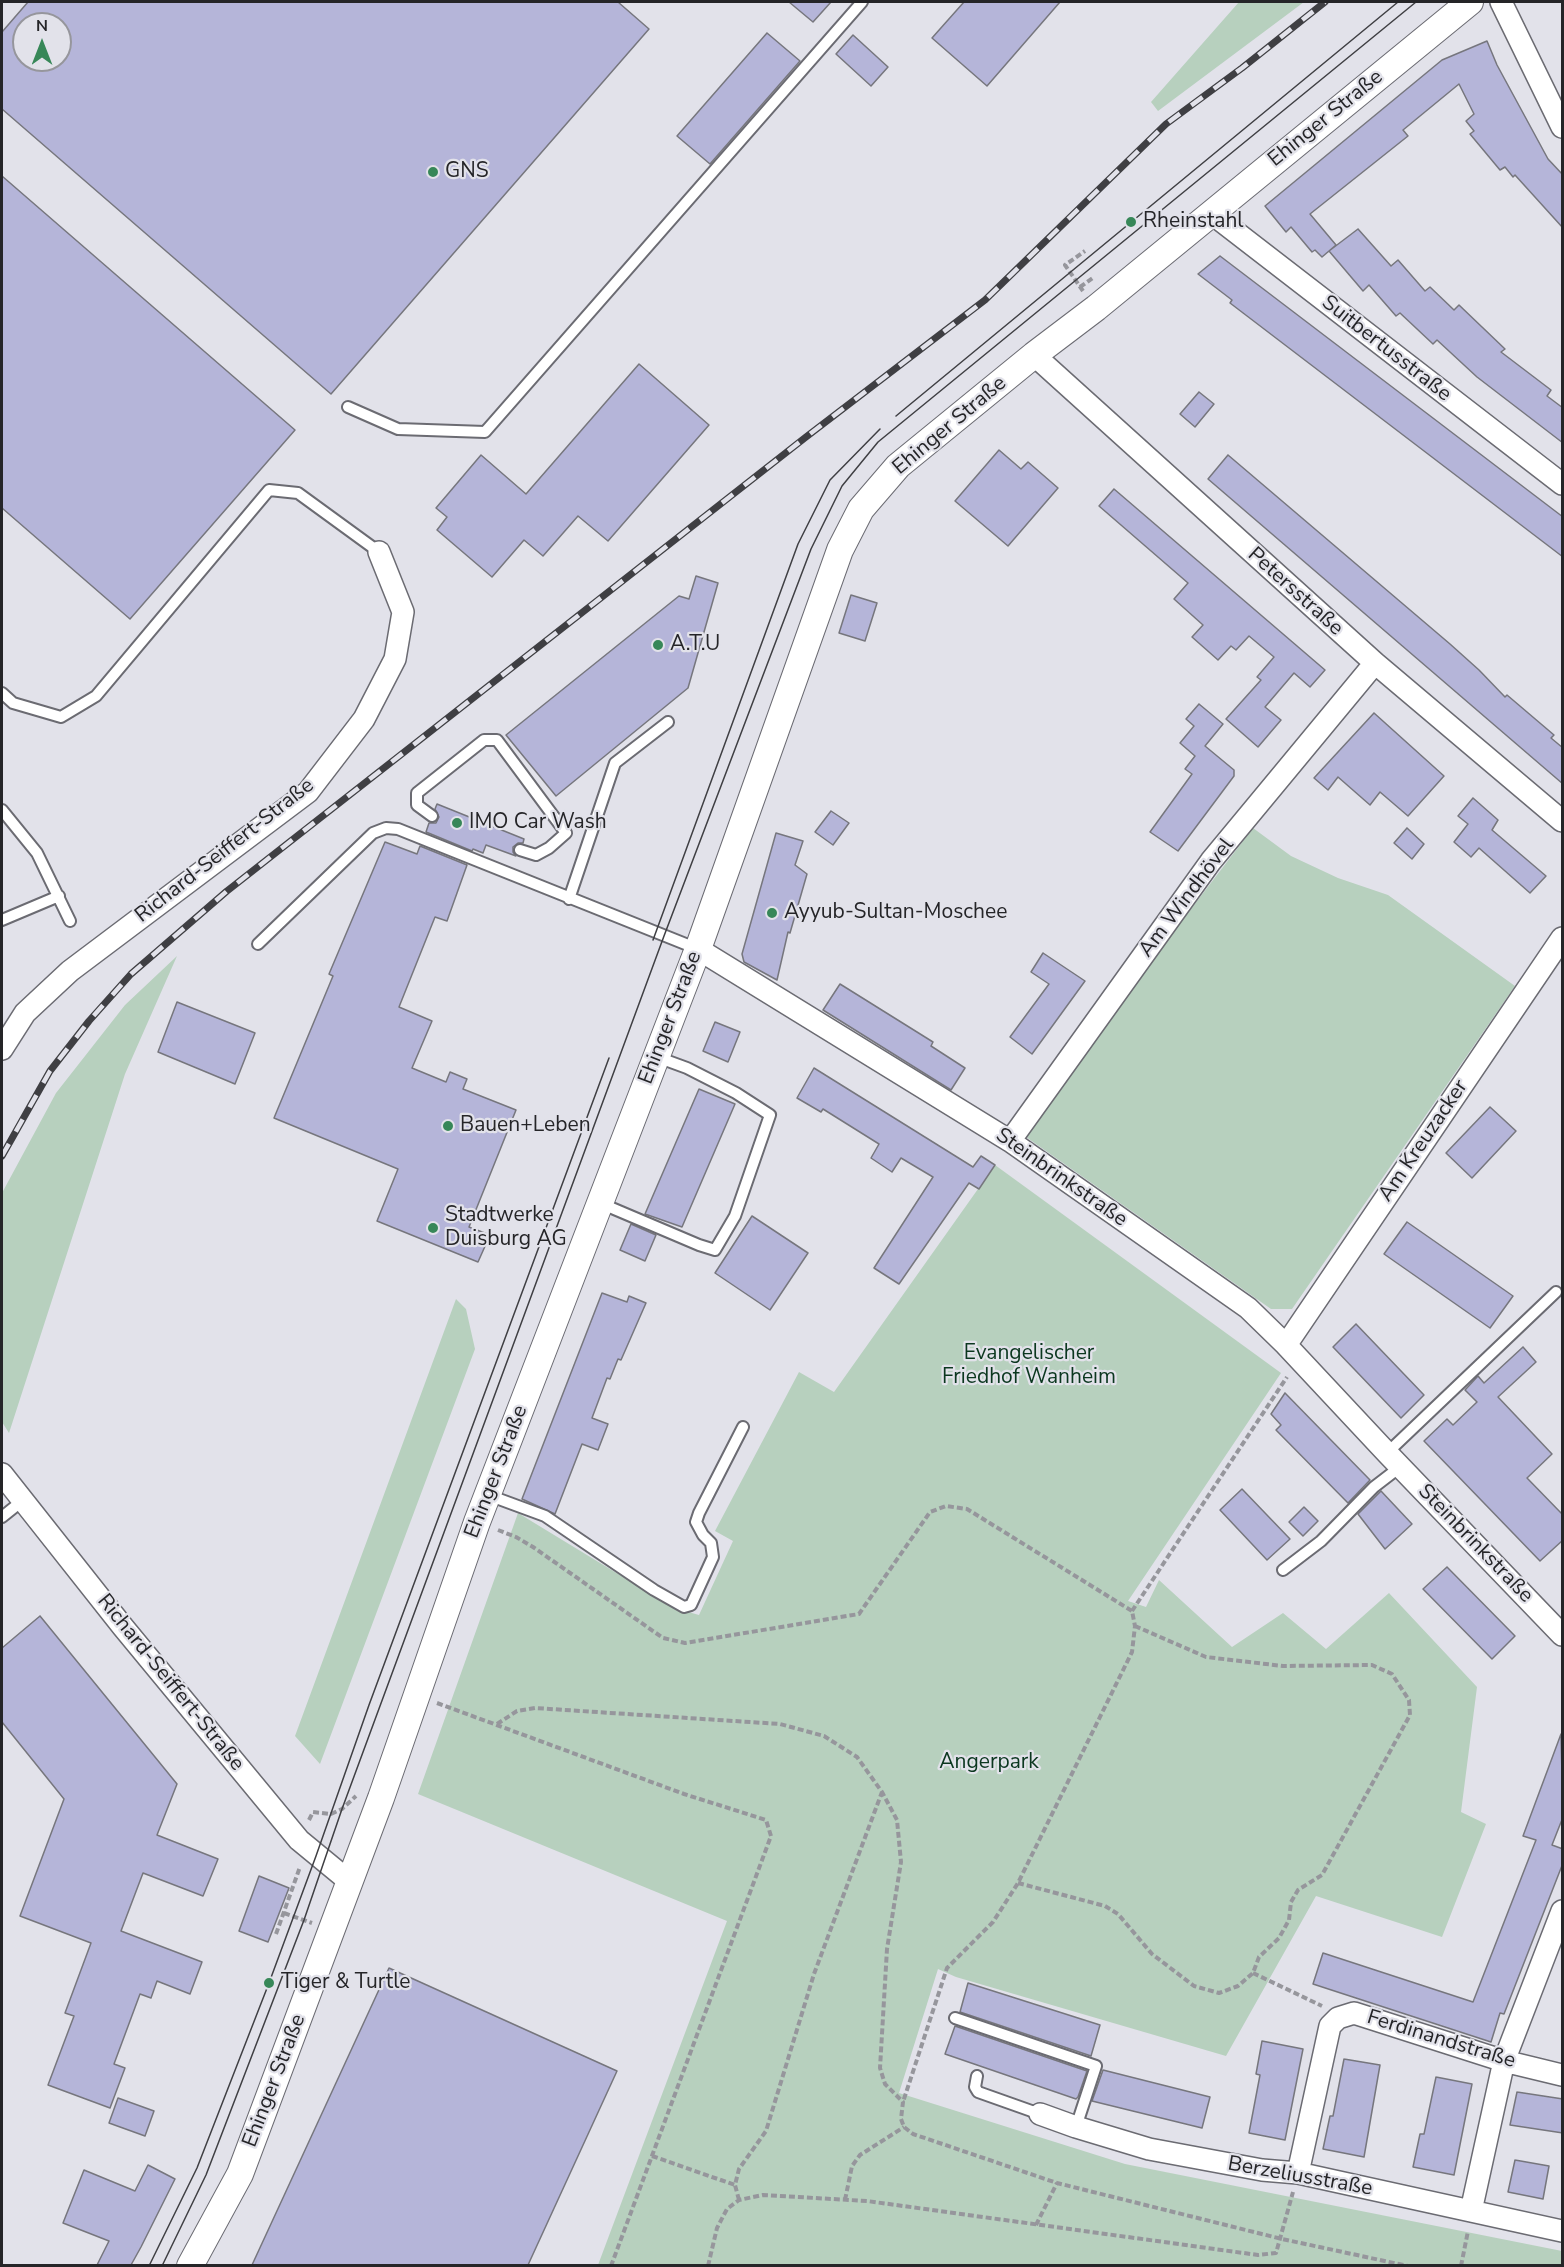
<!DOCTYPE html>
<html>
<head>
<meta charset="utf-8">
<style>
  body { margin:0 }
  #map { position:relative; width:1564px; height:2267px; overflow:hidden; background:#e2e2ea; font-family:"Nunito Sans",sans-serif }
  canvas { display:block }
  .frame { position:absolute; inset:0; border:3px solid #252528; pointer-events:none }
  .north { position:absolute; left:12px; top:12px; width:60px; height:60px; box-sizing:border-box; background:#e2e2ea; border:2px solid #96969c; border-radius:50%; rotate:0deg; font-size:16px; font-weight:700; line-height:24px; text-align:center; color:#252528 }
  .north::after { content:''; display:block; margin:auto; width:21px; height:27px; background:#378758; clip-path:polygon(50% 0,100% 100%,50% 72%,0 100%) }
</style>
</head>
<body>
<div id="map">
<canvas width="1564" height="2267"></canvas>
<div class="frame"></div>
<div class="north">N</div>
</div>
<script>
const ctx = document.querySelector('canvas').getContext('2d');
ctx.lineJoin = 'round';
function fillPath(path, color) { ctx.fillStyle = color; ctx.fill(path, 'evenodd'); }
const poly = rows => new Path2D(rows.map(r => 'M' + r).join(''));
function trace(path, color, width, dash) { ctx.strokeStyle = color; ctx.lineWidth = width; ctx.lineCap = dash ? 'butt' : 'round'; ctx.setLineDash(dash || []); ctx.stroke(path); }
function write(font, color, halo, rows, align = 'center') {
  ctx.font = font + ' "Nunito Sans",sans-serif'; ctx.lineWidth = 4.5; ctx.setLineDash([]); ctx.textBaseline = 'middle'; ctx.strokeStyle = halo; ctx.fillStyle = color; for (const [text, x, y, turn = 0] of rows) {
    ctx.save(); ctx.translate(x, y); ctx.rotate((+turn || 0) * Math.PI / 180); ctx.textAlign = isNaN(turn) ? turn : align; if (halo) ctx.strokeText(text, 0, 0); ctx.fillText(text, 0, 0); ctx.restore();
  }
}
const green = poly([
  [1239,2,1304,2,1158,111,1151,102],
  [1253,828,1291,856,1338,878,1388,895,1515,986,1292,1309,1271,1309,1026,1137,1105,1021],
  [177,956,125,1074,9,1433,2,1422,2,1193,56,1093,125,1005],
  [995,1165,1281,1373,1128,1601,1146,1607,1159,1580,1232,1647,1283,1613,1326,1649,1389,1593,1477,1687,1461,1812,1486,1824,1442,1937,1316,1896,1226,2056,956,1977,938,1969,899,2093,1125,2164,1562,2251,1562,2265,598,2265,727,1921,418,1794,518,1513,674,1608,699,1615,733,1541,715,1531,799,1372,834,1392],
  [456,1299,466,1309,475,1349,320,1764,295,1736]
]);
const building = poly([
  [28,2,618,2,649,29,331,394,2,109,2,32,28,2],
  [24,24,60,24,60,60,24,60,24,24],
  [789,2,831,2,813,22,789,2],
  [964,2,1060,2,987,86,932,38,964,2],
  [767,33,800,61,710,164,677,136,767,33],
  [853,35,888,67,871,86,836,54,853,35],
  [1487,41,1497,65,1548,159,1563,175,1563,228,1515,175,1513,177,1505,167,1500,170,1470,134,1474,131,1466,121,1474,114,1459,84,1403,130,1408,136,1310,214,1336,245,1322,257,1315,250,1312,252,1291,227,1286,232,1265,206,1442,60,1487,41],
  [2,176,295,430,130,619,2,508,2,176],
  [1358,229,1391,266,1398,260,1425,291,1430,287,1454,310,1459,305,1505,349,1501,352,1551,390,1547,396,1563,408,1563,443,1477,377,1437,340,1433,344,1400,313,1396,316,1369,285,1363,291,1329,251,1358,229],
  [1220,256,1563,517,1563,557,1230,303,1232,300,1198,274,1220,256],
  [639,364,709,425,608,541,578,516,543,556,524,540,492,577,437,530,447,517,436,508,481,455,526,494,639,364],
  [1199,392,1214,404,1195,427,1180,414,1199,392],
  [999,450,1021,469,1028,462,1058,488,1008,546,955,501,999,450],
  [1228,455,1450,644,1479,670,1505,697,1507,695,1554,735,1551,738,1563,748,1563,784,1208,479,1228,455],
  [1114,489,1325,670,1310,687,1294,673,1265,707,1281,720,1258,747,1226,719,1261,680,1257,677,1274,657,1249,636,1236,650,1231,646,1218,660,1192,637,1203,625,1174,599,1188,583,1099,506,1114,489],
  [696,576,718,583,688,688,556,796,506,735,679,596,689,599,696,576],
  [851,595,877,603,865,641,839,633,851,595],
  [1199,704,1223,724,1205,746,1234,770,1234,776,1178,851,1150,832,1192,774,1185,769,1195,756,1180,743,1194,726,1186,719,1199,704],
  [1374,713,1444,776,1408,816,1380,792,1370,805,1338,777,1328,790,1314,778,1374,713],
  [1473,798,1498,820,1492,830,1546,876,1530,893,1479,848,1471,857,1454,842,1468,824,1458,816,1473,798],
  [437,804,524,839,523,843,518,843,513,847,513,852,516,856,486,845,483,853,473,849,472,851,426,832,429,823,436,823,439,817,435,809,437,804],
  [831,811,849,823,833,845,815,832,831,811],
  [1407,828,1424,844,1412,859,1394,843,1407,828],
  [776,833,803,841,795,865,807,874,790,933,788,932,777,980,744,962,742,954,776,833],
  [385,842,417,854,420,846,467,865,447,921,435,917,399,1007,432,1021,412,1068,446,1082,450,1072,467,1079,463,1089,516,1110,469,1227,490,1235,478,1262,377,1221,398,1169,274,1118,333,976,329,974,385,842],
  [1043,953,1085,981,1032,1054,1010,1037,1049,984,1031,972,1043,953],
  [840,984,933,1042,931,1046,965,1068,951,1090,823,1010,840,984],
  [177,1002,255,1033,235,1084,158,1052,177,1002],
  [715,1022,740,1032,728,1062,703,1051,715,1022],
  [814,1068,973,1167,981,1156,995,1165,979,1189,969,1183,899,1284,874,1268,933,1177,901,1158,892,1172,871,1158,879,1144,823,1109,821,1112,797,1098,814,1068],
  [699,1089,735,1104,682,1227,645,1214,699,1089],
  [1490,1107,1516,1131,1472,1178,1446,1153,1490,1107],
  [752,1216,808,1253,770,1310,715,1273,752,1216],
  [1407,1222,1513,1296,1490,1328,1384,1254,1407,1222],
  [631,1224,656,1235,645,1261,620,1250,631,1224],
  [602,1293,627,1302,629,1296,646,1303,621,1360,618,1359,610,1379,607,1378,592,1418,608,1424,598,1450,582,1444,555,1514,522,1499,602,1293],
  [1356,1324,1424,1395,1401,1418,1333,1347,1356,1324],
  [1523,1347,1536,1362,1498,1397,1552,1454,1527,1478,1563,1515,1563,1540,1540,1561,1424,1441,1447,1419,1453,1425,1477,1402,1465,1390,1478,1376,1484,1383,1523,1347],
  [1285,1393,1370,1480,1348,1503,1276,1430,1281,1425,1271,1414,1285,1393],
  [1242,1489,1290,1539,1267,1560,1220,1510,1242,1489],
  [1381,1491,1412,1524,1385,1549,1358,1514,1381,1491],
  [1304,1507,1318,1521,1303,1536,1289,1522,1304,1507],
  [1447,1567,1515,1636,1492,1659,1423,1589,1447,1567],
  [40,1616,177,1784,157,1835,218,1859,203,1896,143,1873,121,1931,202,1962,190,1994,157,1981,151,1998,140,1994,114,2064,125,2068,110,2108,48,2085,74,2016,65,2013,91,1943,20,1916,64,1799,2,1722,2,1648,40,1616],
  [1561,1734,1563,1817,1552,1845,1563,1849,1563,1863,1504,2014,1500,2013,1491,2042,1313,1984,1323,1953,1473,2002,1536,1840,1523,1836,1561,1734],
  [259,1876,289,1888,268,1942,239,1931,259,1876],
  [389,1968,617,2071,528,2265,252,2265,389,1968],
  [968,1983,1100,2025,1091,2056,960,2012,968,1983],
  [955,2026,1087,2071,1078,2097,1076,2099,945,2054,955,2026],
  [1262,2041,1303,2049,1285,2140,1249,2133,1260,2075,1256,2074,1262,2041],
  [1344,2059,1380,2065,1364,2157,1323,2149,1330,2116,1333,2116,1344,2059],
  [1103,2070,1210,2097,1202,2128,1092,2101,1103,2070],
  [1436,2077,1472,2084,1454,2175,1413,2167,1420,2134,1424,2134,1436,2077],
  [1517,2092,1563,2099,1563,2133,1510,2125,1517,2092],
  [118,2098,154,2111,145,2136,109,2123,118,2098],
  [1515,2160,1549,2166,1543,2199,1508,2192,1515,2160],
  [148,2165,175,2179,141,2247,131,2265,97,2265,109,2241,63,2223,84,2170,135,2191,148,2165]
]);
const path = poly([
  [1080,287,1094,277],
  [1083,291,1065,265,1085,251],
  [498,1530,516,1537,533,1547,663,1638,685,1643,859,1614,930,1512,946,1506,967,1509,1132,1611,1135,1626,1132,1652,1018,1883,993,1922,947,1968,903,2102],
  [1132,1611,1287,1377],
  [437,1703,684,1794,766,1820,771,1836,611,2266],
  [497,1724,517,1711,535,1708,780,1724,824,1736,857,1757,882,1792,897,1820,901,1862,887,1949,880,2068,885,2084,903,2102,901,2119,904,2127,913,2134,1057,2183,1282,2239,1408,2266],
  [309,1820,313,1812,331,1814,342,1809,356,1796],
  [1018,1883,1105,1906,1118,1914,1152,1954,1194,1986,1219,1993,1238,1986,1253,1973,1259,1957,1279,1938,1289,1920,1291,1902,1298,1890,1322,1875,1410,1715,1409,1700,1392,1674,1372,1665,1283,1666,1206,1657,1135,1626],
  [284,1913,312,1923],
  [276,1934,300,1867],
  [1253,1973,1322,2006],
  [652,2156,735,2185],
  [739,2200,735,2185,739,2169,766,2131,814,1974,882,1792],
  [845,2200,852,2166,860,2155,904,2127],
  [1036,2225,1057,2183],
  [708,2266,717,2228,727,2209,739,2200,763,2195,867,2201,1258,2255,1276,2253,1293,2192],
  [1461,2266,1468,2231]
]);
const service = poly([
  [348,407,398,429,485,432,862,2],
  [2,693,13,703,61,717,96,696,269,490,298,493,379,552],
  [2,810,37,853,70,921],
  [432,816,417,805,417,793,484,740,497,740,566,833,549,848,536,855,520,850],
  [569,899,615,763,668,722],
  [2,920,59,896],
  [258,944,373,833,386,828,398,829,698,949],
  [600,1203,699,1245,715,1250,735,1216,770,1115,736,1093,687,1068,657,1057],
  [1387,1453,1556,1292],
  [488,1495,545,1516,654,1590,684,1607,691,1605,713,1557,711,1543,703,1535,696,1522,699,1513,743,1427],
  [2,1517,22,1501],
  [1283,1570,1321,1541,1374,1487,1400,1467],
  [955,2018,1096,2066,1076,2127],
  [977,2076,975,2087,978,2092,1040,2114]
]);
const minor = poly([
  [1501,2,1562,127],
  [1211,213,1562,484],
  [1034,355,1375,663,1562,821],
  [698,949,1010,1141,1248,1308,1286,1345,1387,1453,1562,1635],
  [2,1049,25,1013,70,971,308,792,364,719,395,659,403,612,379,552],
  [1010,1141,1211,861,1375,663],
  [1286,1345,1562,938],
  [2,1474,123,1627,299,1840,350,1882],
  [1040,2114,1076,2127,1149,2149,1262,2170,1298,2173,1562,2231],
  [1298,2173,1330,2026,1338,2018,1354,2013,1504,2061,1562,2075],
  [1471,2211,1504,2061,1562,1911]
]);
const tertiary = poly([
  [190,2266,240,2174,381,1798,477,1522,698,949,840,550,861,509,898,466,1034,355,1096,308,1470,2]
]);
const tram = poly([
  [896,416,1398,2],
  [653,940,798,544,830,480,880,429],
  [149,2266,197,2168,269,1983,316,1856,369,1705,609,1058],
  [162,2266,206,2175,304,1920,342,1809,664,936,811,549,842,486,878,442,1416,2]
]);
const rail = poly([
  [2,1156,50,1071,89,1021,131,974,227,891,806,437,985,300,1166,124,1242,68,1325,2]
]);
const markers = [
  [433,172,6,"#378758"],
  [1131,222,6,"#378758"],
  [658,645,6,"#378758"],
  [457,823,6,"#378758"],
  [772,913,6,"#378758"],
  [448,1126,6,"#378758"],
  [433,1228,6,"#378758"],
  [269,1983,6,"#378758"]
];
const streetNames = [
  ["Ehinger Straße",1326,119,-39],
  ["Suitbertusstraße",1386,349,38],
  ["Ehinger Straße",950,426,-40],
  ["Petersstraße",1295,592,42],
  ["Richard-Seiffert-Straße",225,851,-38],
  ["Am Windhövel",1187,898,-53],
  ["Ehinger Straße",671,1018,-69],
  ["Am Kreuzacker",1424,1141,-56],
  ["Steinbrinkstraße",1061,1178,35],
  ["Ehinger Straße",497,1472,-69],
  ["Steinbrinkstraße",1475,1544,46],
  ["Richard-Seiffert-Straße",170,1683,51],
  ["Ferdinandstraße",1441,2040,17],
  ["Ehinger Straße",275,2081,-69],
  ["Berzeliusstraße",1300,2177,10]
];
const poiNames = [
  ["GNS",445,172],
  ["Rheinstahl",1143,222],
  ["A.T.U",670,645],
  ["IMO Car Wash",469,823],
  ["Ayyub-Sultan-Moschee",784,913],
  ["Bauen+Leben",460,1126],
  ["Stadtwerke",445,1216],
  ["Duisburg AG",445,1240],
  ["Tiger & Turtle",281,1983]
];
const parkNames = [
  ["Evangelischer",1029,1354],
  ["Friedhof Wanheim",1029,1378],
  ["Angerpark",989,1763]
];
fillPath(green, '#b7d0be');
fillPath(building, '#b5b5d9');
trace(building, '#76767d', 1.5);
trace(service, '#6b6b72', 14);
trace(minor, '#6b6b72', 24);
trace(tertiary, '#6b6b72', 28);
trace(path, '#96969c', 4, [6, 3]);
trace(service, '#fff', 10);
trace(minor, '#fff', 21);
trace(tertiary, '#fff', 26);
trace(tram, '#3f3f43', 1.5);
trace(rail, '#3f3f43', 7);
trace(rail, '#e2e2ea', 4.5, [14]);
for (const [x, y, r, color] of markers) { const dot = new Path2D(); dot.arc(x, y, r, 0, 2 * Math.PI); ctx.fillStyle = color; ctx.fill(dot); trace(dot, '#e2e2ea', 2); }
write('21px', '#252528', '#e2e2ea', streetNames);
write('21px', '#252528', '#e2e2ea', poiNames, 'left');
write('21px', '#0b371f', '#e2e2ea', parkNames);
</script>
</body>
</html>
